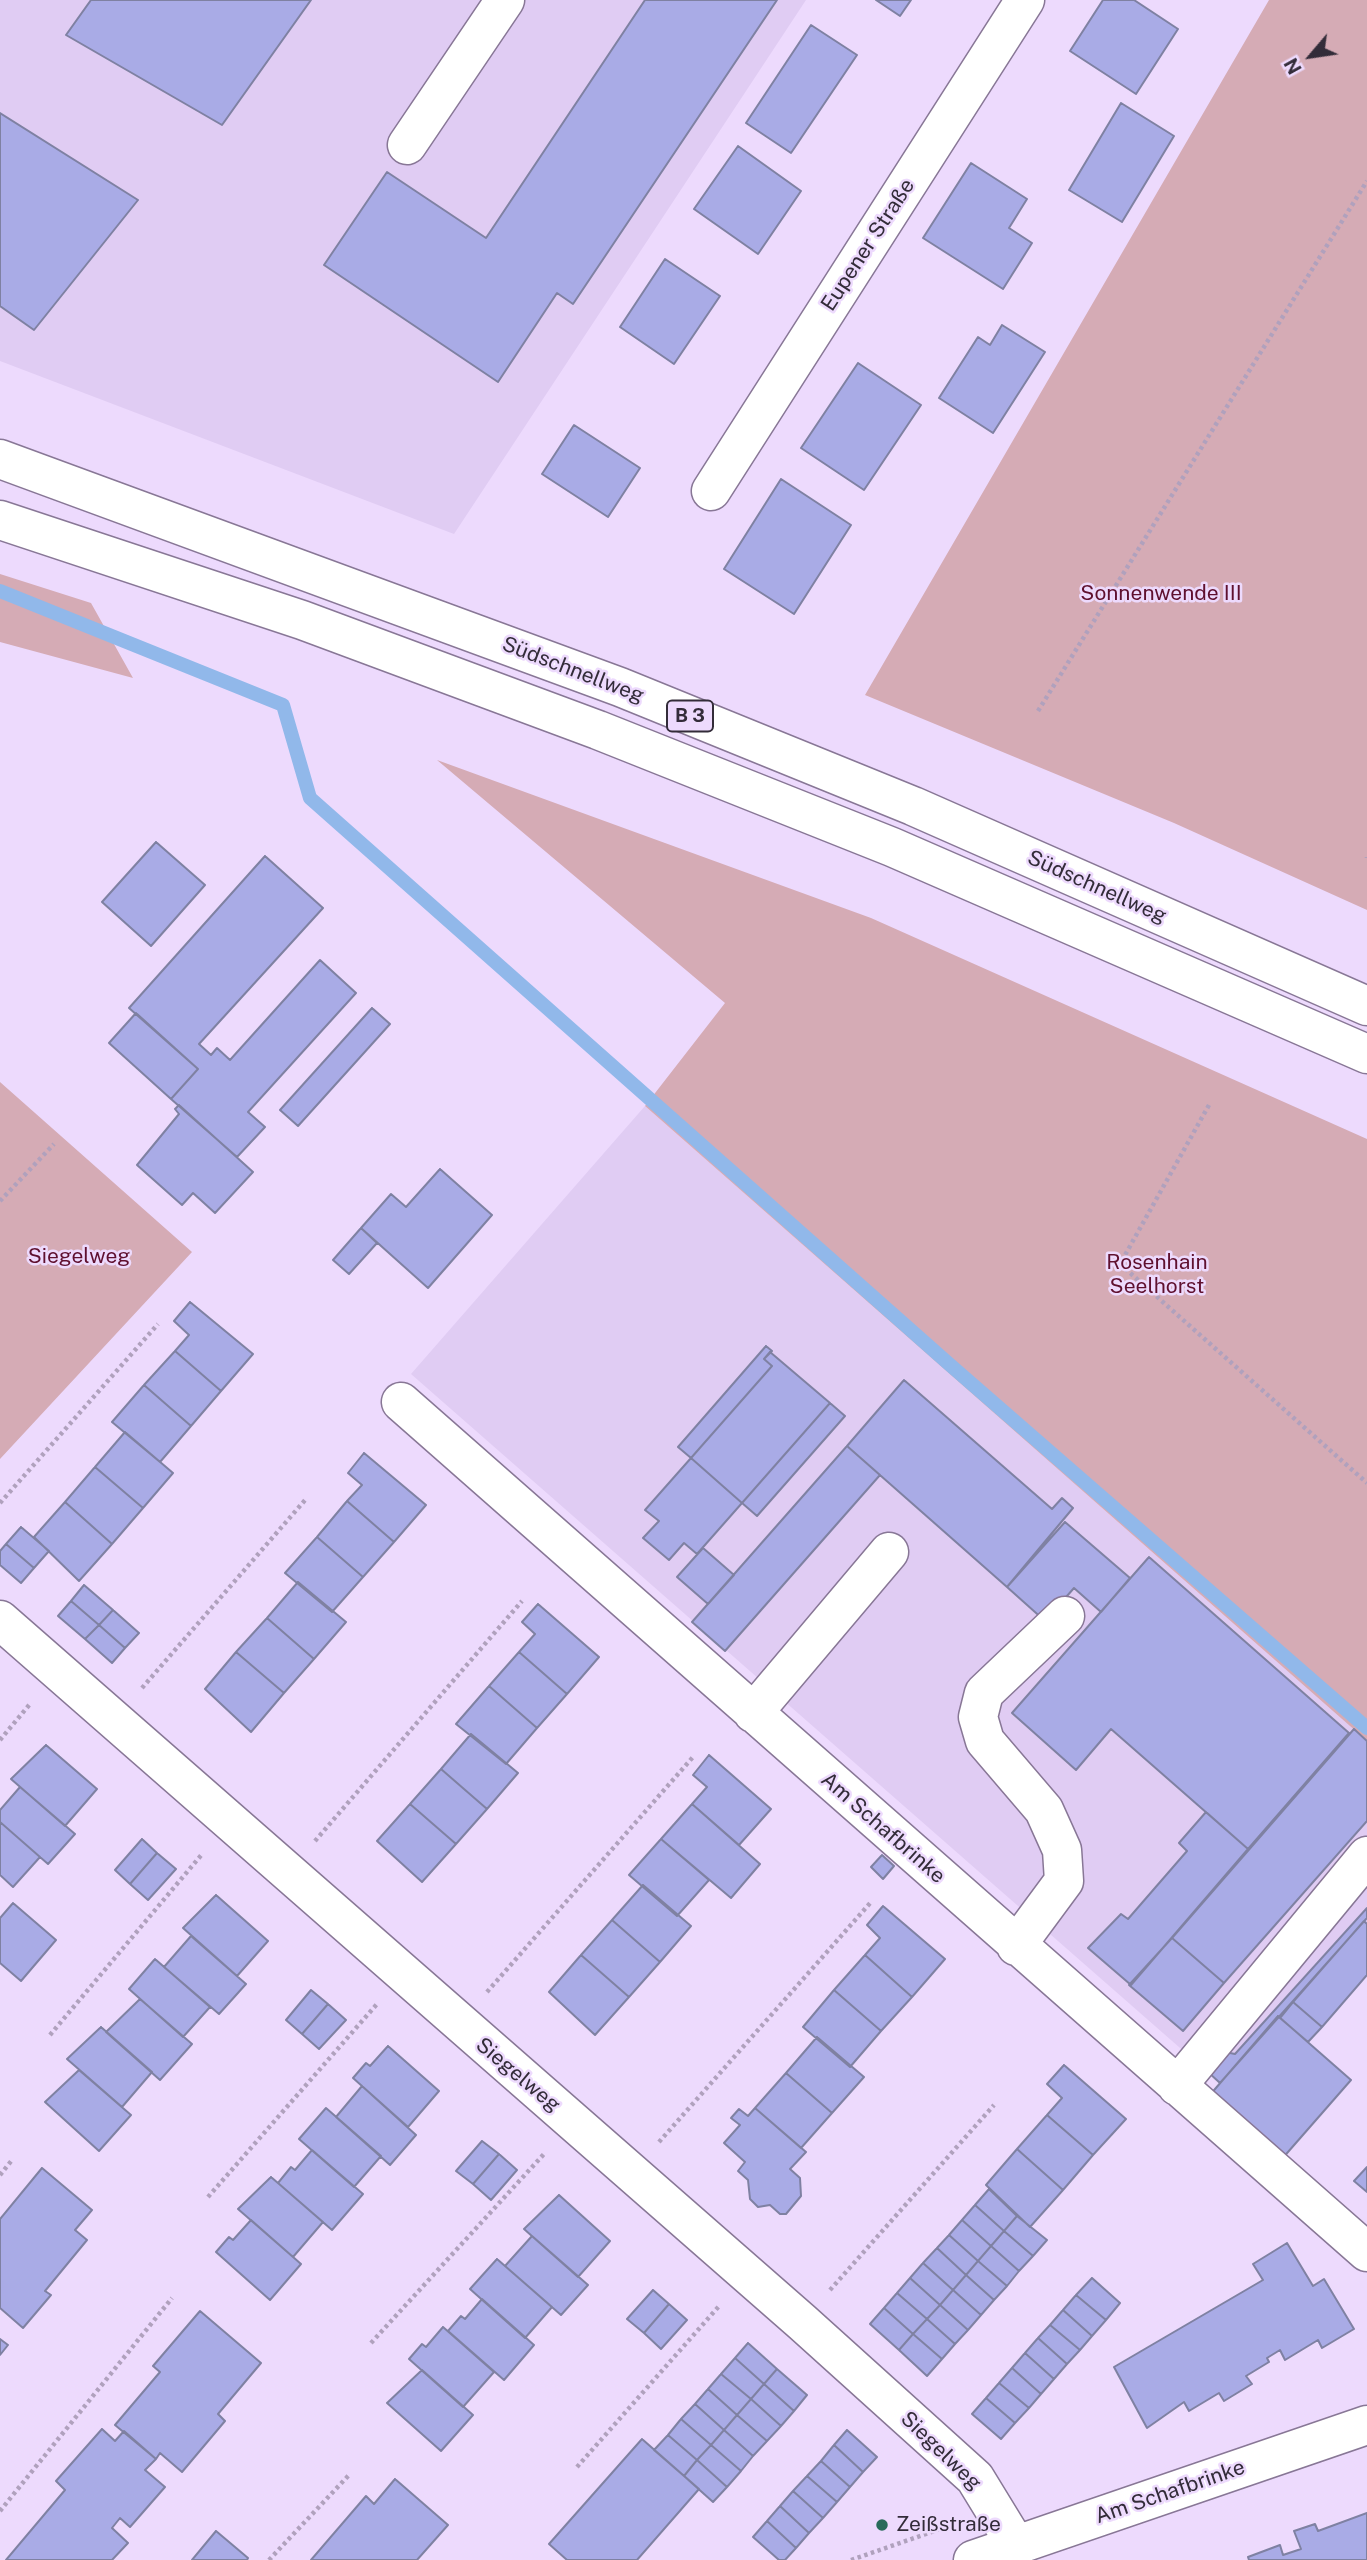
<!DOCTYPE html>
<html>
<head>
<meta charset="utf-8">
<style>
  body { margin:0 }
  #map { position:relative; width:1367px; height:2560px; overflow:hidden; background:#eddafd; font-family:"Public Sans",sans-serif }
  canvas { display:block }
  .north { position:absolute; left:1276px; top:21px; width:70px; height:70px; -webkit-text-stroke:5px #eddafd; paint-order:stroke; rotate:241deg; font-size:19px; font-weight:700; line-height:28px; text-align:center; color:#332c39 }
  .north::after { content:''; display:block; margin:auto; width:24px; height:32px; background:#332c39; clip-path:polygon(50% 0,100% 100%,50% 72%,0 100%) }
</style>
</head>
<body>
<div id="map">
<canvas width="1367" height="2560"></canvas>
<div class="north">N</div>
</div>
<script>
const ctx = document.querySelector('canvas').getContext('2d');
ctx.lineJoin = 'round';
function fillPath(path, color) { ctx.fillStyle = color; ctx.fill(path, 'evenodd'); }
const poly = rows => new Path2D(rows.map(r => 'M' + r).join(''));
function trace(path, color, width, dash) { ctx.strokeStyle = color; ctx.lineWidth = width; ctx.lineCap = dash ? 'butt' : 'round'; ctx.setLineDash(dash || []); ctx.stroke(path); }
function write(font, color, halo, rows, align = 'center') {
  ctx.font = font + ' "Public Sans",sans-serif'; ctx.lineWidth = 5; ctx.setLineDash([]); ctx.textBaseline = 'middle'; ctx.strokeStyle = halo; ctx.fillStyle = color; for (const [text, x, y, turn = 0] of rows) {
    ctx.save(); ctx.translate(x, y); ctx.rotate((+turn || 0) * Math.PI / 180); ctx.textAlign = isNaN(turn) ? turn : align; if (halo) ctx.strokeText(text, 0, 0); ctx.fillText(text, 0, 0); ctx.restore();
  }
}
const built = poly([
  [0,0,806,0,454,534,0,361],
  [645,1106,1367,1741,1367,1975,1308,2042,1280,2018,1220,2083,411,1374]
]);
const green = poly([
  [1269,0,1367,0,1367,910,1174,823,865,695],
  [0,574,91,603,133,678,0,642],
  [437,760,871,918,1367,1139,1367,1741,645,1106,725,1003],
  [0,1082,192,1252,0,1459]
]);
const stream = poly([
  [0,591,283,705,310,798,949,1364,1367,1728]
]);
const building = poly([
  [91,0,311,0,222,125,66,35,91,0],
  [645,0,777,0,573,304,557,293,498,382,324,265,387,172,486,238,645,0],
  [876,0,911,0,900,16,876,0],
  [1103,0,1134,0,1178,29,1136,94,1070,51,1103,0],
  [811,25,857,55,791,153,746,123,811,25],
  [1121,103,1174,136,1122,222,1069,190,1121,103],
  [0,113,138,200,34,330,0,306,0,113],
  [738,146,801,191,758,254,694,209,738,146],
  [971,163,1027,199,1009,228,1032,243,1003,289,923,238,971,163],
  [665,259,720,296,674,364,620,327,665,259],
  [1002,325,1045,352,993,433,939,398,978,337,990,345,1002,325],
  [858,363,921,405,864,490,801,448,858,363],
  [574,425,640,468,608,517,542,474,574,425],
  [781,479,851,525,794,614,724,569,781,479],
  [156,842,205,885,151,946,102,902,156,842],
  [265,856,323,908,199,1044,211,1055,217,1048,230,1060,320,960,356,993,248,1112,265,1127,237,1157,171,1099,198,1069,129,1008,265,856],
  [372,1008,390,1024,298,1126,280,1110,372,1008],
  [136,1013,198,1069,171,1099,109,1043,136,1013],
  [179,1105,253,1172,215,1213,193,1193,182,1205,137,1165,179,1114,175,1109,179,1105],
  [440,1169,492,1215,428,1288,361,1228,391,1194,406,1207,440,1169],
  [361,1228,377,1243,349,1274,333,1260,361,1228],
  [190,1302,253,1354,221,1391,175,1351,189,1335,174,1321,190,1302],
  [766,1346,772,1351,764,1359,772,1366,691,1458,678,1447,766,1346],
  [175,1351,221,1391,191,1426,144,1385,175,1351],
  [770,1352,830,1403,742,1503,691,1458,772,1366,764,1359,770,1352],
  [904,1380,1052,1509,1062,1498,1073,1508,1007,1587,847,1446,904,1380],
  [144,1385,191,1426,160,1462,112,1422,144,1385],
  [830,1403,845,1416,757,1516,742,1503,830,1403],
  [125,1432,173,1473,143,1508,95,1467,125,1432],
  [847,1446,880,1475,725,1651,692,1622,847,1446],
  [364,1453,426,1505,394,1542,347,1501,362,1485,348,1473,364,1453],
  [691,1458,742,1503,697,1554,684,1543,669,1560,643,1538,659,1521,645,1510,691,1458],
  [95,1467,143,1508,112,1544,65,1502,95,1467],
  [347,1501,394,1542,363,1577,317,1537,347,1501],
  [65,1502,112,1544,79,1581,34,1537,65,1502],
  [1065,1522,1130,1578,1101,1612,1074,1588,1045,1621,1007,1587,1065,1522],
  [21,1527,49,1551,34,1568,6,1544,21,1527],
  [317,1537,363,1577,332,1612,285,1573,317,1537],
  [6,1544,34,1568,21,1583,0,1565,0,1551,6,1544],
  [703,1548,734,1575,708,1604,677,1577,703,1548],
  [1149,1557,1349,1733,1248,1849,1111,1729,1076,1770,1012,1713,1149,1557],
  [298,1582,346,1622,314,1659,267,1618,298,1582],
  [84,1585,113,1610,99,1625,71,1601,84,1585],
  [71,1601,99,1625,85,1639,58,1616,71,1601],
  [538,1604,599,1657,567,1694,519,1652,535,1634,522,1622,538,1604],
  [113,1610,139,1633,125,1648,99,1625,113,1610],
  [267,1618,314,1659,284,1693,236,1652,267,1618],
  [99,1625,125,1648,112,1663,85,1639,99,1625],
  [236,1652,284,1693,251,1732,205,1689,236,1652],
  [519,1652,567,1694,537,1728,489,1686,519,1652],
  [489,1686,537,1728,506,1764,456,1724,489,1686],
  [1354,1729,1367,1741,1367,1821,1224,1983,1172,1938,1354,1729],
  [471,1734,518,1773,487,1809,441,1769,471,1734],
  [46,1745,97,1789,65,1826,11,1779,46,1745],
  [709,1755,771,1809,739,1845,692,1804,707,1787,693,1775,709,1755],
  [441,1769,487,1809,456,1844,410,1804,441,1769],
  [20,1787,75,1834,48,1864,0,1822,0,1810,20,1787],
  [410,1804,456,1844,422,1882,377,1841,410,1804],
  [692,1804,760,1864,731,1898,661,1839,692,1804],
  [1206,1812,1248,1849,1131,1985,1088,1948,1121,1914,1128,1919,1187,1851,1179,1843,1206,1812],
  [0,1822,40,1857,13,1887,0,1875,0,1822],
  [142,1839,157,1853,130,1884,115,1870,142,1839],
  [661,1839,709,1880,677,1916,629,1875,661,1839],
  [157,1853,176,1869,148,1900,130,1884,157,1853],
  [882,1855,894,1866,883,1879,871,1867,882,1855],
  [643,1885,691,1926,660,1962,612,1920,643,1885],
  [216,1895,268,1941,237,1976,183,1928,216,1895],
  [13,1903,56,1940,21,1981,0,1963,0,1918,13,1903],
  [883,1906,945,1959,912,1997,865,1955,880,1938,867,1925,883,1906],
  [1367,1908,1367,1918,1220,2083,1208,2072,1225,2052,1235,2054,1367,1908],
  [612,1920,660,1962,629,1997,581,1955,612,1920],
  [1364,1921,1367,1924,1367,1975,1322,2027,1293,2002,1364,1921],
  [191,1936,246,1984,219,2014,164,1967,191,1936],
  [1172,1938,1224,1983,1183,2031,1129,1985,1172,1938],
  [581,1955,629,1997,595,2035,549,1992,581,1955],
  [865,1955,912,1997,881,2031,834,1990,865,1955],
  [155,1959,210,2007,183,2037,129,1989,155,1959],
  [311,1990,328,2004,302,2034,286,2020,311,1990],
  [834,1990,881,2031,850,2067,803,2027,834,1990],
  [140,1999,192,2044,160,2080,106,2032,140,1999],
  [1293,2002,1322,2027,1308,2042,1280,2018,1293,2002],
  [328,2004,346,2020,319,2049,302,2034,328,2004],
  [1278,2016,1351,2080,1281,2160,1209,2096,1278,2016],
  [101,2027,152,2072,122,2107,67,2059,101,2027],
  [817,2037,864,2077,832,2113,786,2073,817,2037],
  [388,2046,439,2091,408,2127,353,2078,366,2063,370,2066,388,2046],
  [1064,2065,1126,2119,1093,2155,1047,2115,1062,2098,1047,2084,1064,2065],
  [79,2070,131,2115,99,2151,45,2102,79,2070],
  [786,2073,832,2113,801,2148,755,2108,786,2073],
  [362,2086,416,2135,390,2165,336,2117,362,2086],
  [326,2108,381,2156,354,2187,299,2139,326,2108],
  [755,2108,806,2152,790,2169,800,2178,801,2196,786,2214,780,2214,770,2205,758,2207,750,2199,748,2180,738,2171,745,2162,724,2143,740,2125,731,2118,739,2109,748,2116,755,2108],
  [1047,2115,1093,2155,1063,2190,1017,2149,1047,2115],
  [482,2141,499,2154,473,2184,456,2171,482,2141],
  [1017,2149,1063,2190,1030,2227,986,2185,1017,2149],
  [312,2150,363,2194,332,2230,278,2183,291,2167,295,2170,312,2150],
  [499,2154,517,2170,491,2200,473,2184,499,2154],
  [1367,2167,1367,2192,1354,2181,1367,2167],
  [42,2168,92,2210,75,2230,87,2240,45,2291,51,2295,23,2328,0,2308,0,2219,42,2168],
  [271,2177,323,2222,293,2257,238,2209,271,2177],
  [989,2189,1017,2216,1004,2231,975,2205,989,2189],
  [559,2195,610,2241,578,2277,524,2229,559,2195],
  [975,2205,1004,2231,991,2246,962,2220,975,2205],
  [1017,2216,1047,2240,1033,2256,1004,2231,1017,2216],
  [251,2220,301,2264,270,2300,216,2252,229,2237,233,2240,251,2220],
  [962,2220,991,2246,978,2261,949,2235,962,2220],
  [1004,2231,1033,2256,1019,2271,991,2246,1004,2231],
  [949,2235,978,2261,966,2275,937,2248,949,2235],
  [532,2236,588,2285,561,2315,505,2266,532,2236],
  [1287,2243,1313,2286,1324,2279,1354,2329,1322,2348,1318,2340,1285,2360,1280,2350,1267,2358,1269,2362,1246,2376,1252,2384,1224,2401,1219,2393,1189,2411,1184,2402,1147,2428,1114,2367,1263,2280,1253,2264,1287,2243],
  [991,2246,1019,2271,1007,2286,978,2261,991,2246],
  [937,2248,966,2275,953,2290,923,2263,937,2248],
  [497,2259,552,2307,525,2338,470,2289,497,2259],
  [978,2261,1007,2286,994,2300,966,2275,978,2261],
  [923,2263,953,2290,940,2305,910,2278,923,2263],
  [966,2275,994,2300,981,2315,953,2290,966,2275],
  [910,2278,940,2305,927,2319,897,2293,910,2278],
  [1092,2278,1120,2303,1106,2320,1076,2295,1092,2278],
  [653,2290,669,2304,644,2333,627,2319,653,2290],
  [953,2290,981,2315,968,2330,940,2305,953,2290],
  [897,2293,927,2319,913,2334,884,2308,897,2293],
  [1076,2295,1106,2320,1092,2336,1063,2310,1076,2295],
  [482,2299,534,2345,504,2380,448,2331,461,2316,465,2319,482,2299],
  [669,2304,687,2320,661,2349,644,2333,669,2304],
  [940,2305,968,2330,955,2344,927,2319,940,2305],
  [884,2308,913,2334,899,2350,870,2324,884,2308],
  [1063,2310,1092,2336,1080,2350,1050,2325,1063,2310],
  [200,2311,261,2363,218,2414,225,2421,182,2472,160,2453,156,2459,115,2425,160,2372,153,2366,200,2311],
  [927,2319,955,2344,942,2359,913,2334,927,2319],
  [1050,2325,1080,2350,1067,2364,1038,2338,1050,2325],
  [443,2327,494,2372,463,2407,409,2359,422,2344,426,2347,443,2327],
  [913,2334,942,2359,927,2376,899,2350,913,2334],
  [1038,2338,1067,2364,1054,2379,1025,2353,1038,2338],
  [0,2339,8,2345,0,2355,0,2339],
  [748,2343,777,2369,764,2384,735,2358,748,2343],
  [1025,2353,1054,2379,1041,2394,1012,2368,1025,2353],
  [735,2358,764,2384,751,2399,721,2374,735,2358],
  [1012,2368,1041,2394,1029,2408,999,2383,1012,2368],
  [777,2369,807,2395,794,2411,764,2384,777,2369],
  [422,2370,473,2415,441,2451,387,2403,422,2370],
  [721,2374,751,2399,737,2415,708,2389,721,2374],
  [999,2383,1029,2408,1015,2423,986,2398,999,2383],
  [764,2384,794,2411,781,2426,751,2399,764,2384],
  [708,2389,737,2415,724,2430,695,2404,708,2389],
  [986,2398,1015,2423,1001,2439,972,2414,986,2398],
  [751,2399,781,2426,767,2441,737,2415,751,2399],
  [695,2404,724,2430,711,2445,681,2419,695,2404],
  [737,2415,767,2441,753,2456,724,2430,737,2415],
  [681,2419,711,2445,697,2460,668,2435,681,2419],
  [102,2429,115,2441,124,2431,156,2459,145,2470,165,2487,130,2527,120,2518,112,2528,128,2543,112,2560,6,2560,65,2490,56,2481,102,2429],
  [724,2430,753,2456,741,2471,711,2445,724,2430],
  [847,2430,877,2457,863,2472,834,2445,847,2430],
  [668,2435,697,2460,684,2476,654,2450,668,2435],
  [642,2439,699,2489,637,2560,567,2560,549,2544,642,2439],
  [711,2445,741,2471,727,2487,697,2460,711,2445],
  [834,2445,863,2472,850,2487,821,2461,834,2445],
  [697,2460,727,2487,713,2502,684,2476,697,2460],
  [821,2461,850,2487,837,2502,807,2476,821,2461],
  [807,2476,837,2502,823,2518,793,2491,807,2476],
  [395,2479,448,2525,417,2560,311,2560,366,2496,374,2504,395,2479],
  [793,2491,823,2518,809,2533,780,2506,793,2491],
  [780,2506,809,2533,796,2548,767,2521,780,2506],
  [1367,2513,1367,2560,1249,2560,1248,2557,1280,2545,1283,2555,1301,2549,1294,2531,1315,2524,1318,2531,1367,2513],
  [767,2521,796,2548,785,2560,779,2560,753,2537,767,2521],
  [216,2531,248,2558,247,2560,192,2560,216,2531]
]);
const path = poly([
  [1038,711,1367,181],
  [1367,858,1367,857],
  [1209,1105,1120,1264,1367,1483],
  [0,1201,54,1144],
  [0,1503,158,1324],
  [142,1688,306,1499],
  [0,1740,30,1704],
  [315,1841,522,1601],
  [487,1992,693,1757],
  [50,2035,203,1853],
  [659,2142,872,1901],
  [0,2175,12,2160],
  [208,2197,377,2004],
  [830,2290,994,2105],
  [371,2343,544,2154],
  [577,2467,720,2305],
  [0,2511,172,2298],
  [269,2560,349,2475],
  [851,2560,943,2528]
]);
const minor = poly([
  [407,145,505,0],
  [711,491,1025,0],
  [401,1402,1367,2252],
  [0,1620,802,2322,975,2478,1016,2545],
  [753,1713,889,1552],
  [1016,1946,1064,1881,1062,1850,1044,1810,985,1741,978,1717,984,1693,1065,1616],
  [1177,2086,1367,1856],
  [973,2560,1367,2425]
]);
const highway = poly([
  [0,459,620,687,913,806,1367,1006],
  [0,520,302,620,598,730,892,847,1367,1054]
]);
const markers = [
  [882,2525,7,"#286a5a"]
];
const shields = [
  [690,716,46]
];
const shieldNames = [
  ["B 3",690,716]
];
const streetNames = [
  ["Eupener Straße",868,245,-57],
  ["Südschnellweg",573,670,21],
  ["Südschnellweg",1097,887,24],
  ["Am Schafbrinke",883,1828,41],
  ["Siegelweg",518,2075,40],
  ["Siegelweg",941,2451,44],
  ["Am Schafbrinke",1170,2492,-19]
];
const parkNames = [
  ["Sonnenwende III",1161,594],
  ["Siegelweg",79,1257],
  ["Rosenhain",1157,1263],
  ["Seelhorst",1157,1287]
];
const poiNames = [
  ["Zeißstraße",896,2525]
];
fillPath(built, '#e0ccf3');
fillPath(green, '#d5abb5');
trace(stream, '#91b8ea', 14);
fillPath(building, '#a9abe6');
trace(building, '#7f81a2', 2);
trace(minor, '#887796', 41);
trace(highway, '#887796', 41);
trace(path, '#b0a1bd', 4.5, [3.5, 3.5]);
trace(minor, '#fff', 38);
trace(highway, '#fff', 38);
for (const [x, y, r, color] of markers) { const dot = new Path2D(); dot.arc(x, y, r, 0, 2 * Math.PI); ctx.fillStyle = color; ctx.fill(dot); trace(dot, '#eddafd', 2.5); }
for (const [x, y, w] of shields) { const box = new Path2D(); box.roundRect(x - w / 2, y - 15.5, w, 31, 5); ctx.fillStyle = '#eddafd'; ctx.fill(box); trace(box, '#332c39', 2); }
write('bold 19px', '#332c39', null, shieldNames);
write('21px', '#332c39', '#eddafd', streetNames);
write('21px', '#5f102f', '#eddafd', parkNames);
write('21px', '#332c39', '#eddafd', poiNames, 'left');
</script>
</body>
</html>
